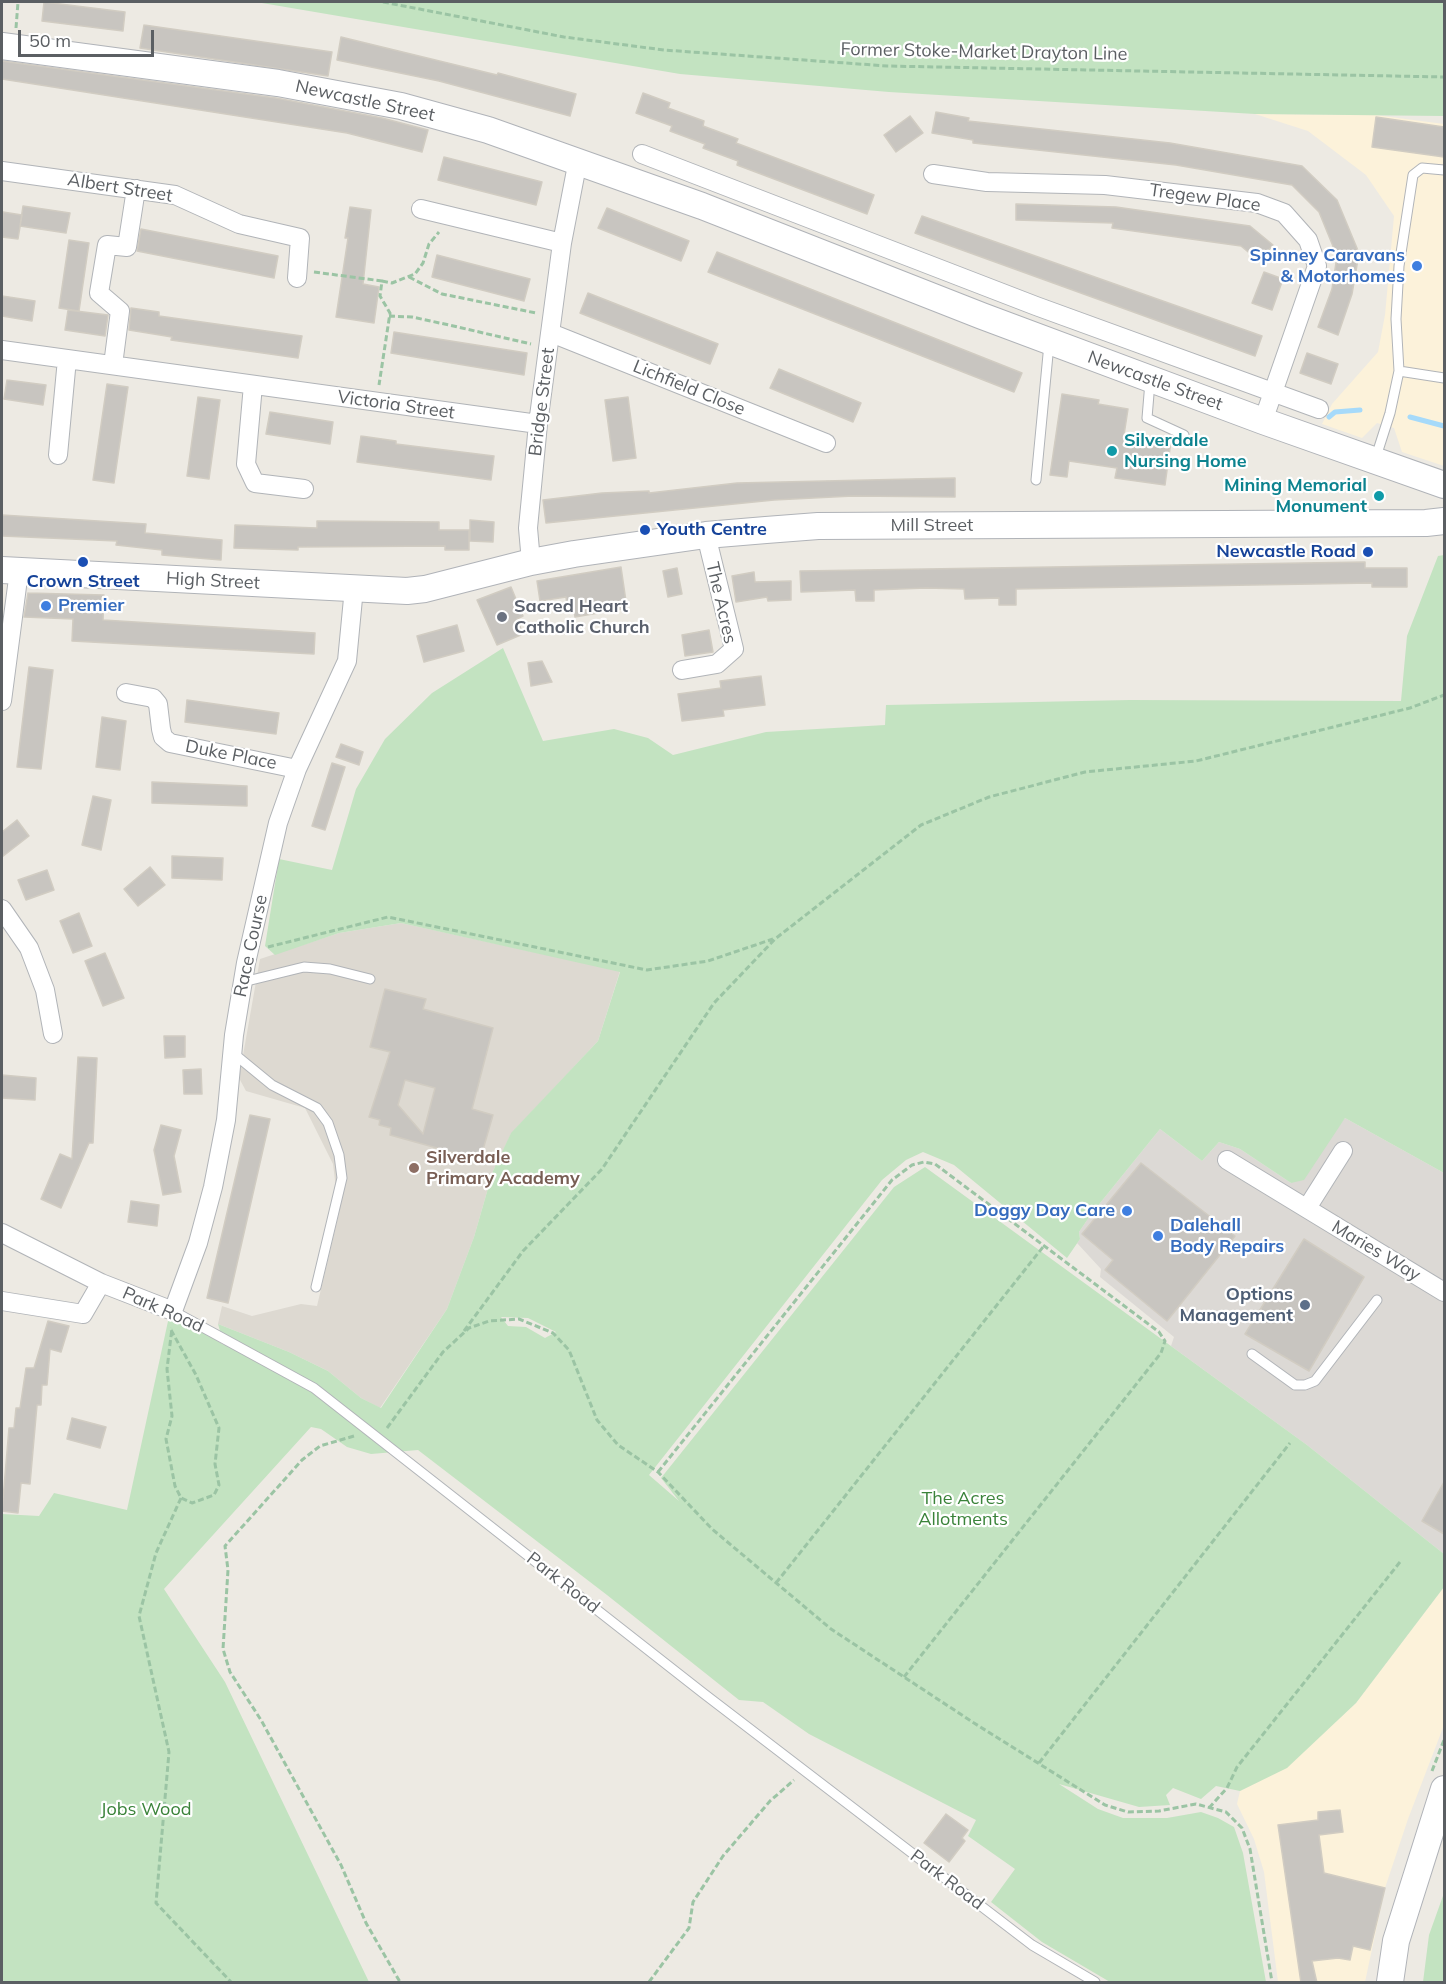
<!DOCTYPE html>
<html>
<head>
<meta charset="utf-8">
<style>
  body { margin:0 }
  #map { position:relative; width:1446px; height:1984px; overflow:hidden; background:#edeae3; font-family:Mulish,sans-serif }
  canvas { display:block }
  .frame { position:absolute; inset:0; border:3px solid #5b5f63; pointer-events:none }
  .scale { position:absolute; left:18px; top:30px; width:136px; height:27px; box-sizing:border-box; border:3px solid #5b5f63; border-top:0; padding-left:8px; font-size:18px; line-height:21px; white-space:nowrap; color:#5b5f63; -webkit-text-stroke:4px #fff; paint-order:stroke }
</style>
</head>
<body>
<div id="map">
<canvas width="1446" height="1984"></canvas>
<div class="frame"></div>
<div class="scale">50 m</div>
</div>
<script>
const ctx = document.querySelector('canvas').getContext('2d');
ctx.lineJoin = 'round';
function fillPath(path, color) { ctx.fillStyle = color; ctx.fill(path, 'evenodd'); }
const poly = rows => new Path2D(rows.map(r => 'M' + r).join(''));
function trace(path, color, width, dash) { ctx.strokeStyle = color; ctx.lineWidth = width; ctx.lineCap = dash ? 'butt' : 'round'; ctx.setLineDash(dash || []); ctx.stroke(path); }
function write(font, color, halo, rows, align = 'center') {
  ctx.font = font + ' Mulish,sans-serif'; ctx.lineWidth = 4.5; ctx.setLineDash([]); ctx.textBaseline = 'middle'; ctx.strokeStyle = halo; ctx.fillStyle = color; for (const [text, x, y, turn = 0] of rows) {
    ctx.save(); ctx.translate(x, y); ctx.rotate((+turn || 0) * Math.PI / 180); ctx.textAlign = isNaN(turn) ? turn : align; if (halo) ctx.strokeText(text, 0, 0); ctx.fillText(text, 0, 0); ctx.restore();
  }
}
const commercial = poly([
  [1255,114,1375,115,1444,124,1444,466,1402,452,1394,428,1377,423,1362,438,1322,424,1332,404,1378,352,1385,315,1394,216,1366,175,1308,131],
  [1444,1587,1444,1725,1408,1819,1385,1888,1365,1982,1278,1982,1264,1872,1254,1839,1237,1804,1240,1791,1287,1767,1356,1703]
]);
const industrial = poly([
  [1345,1118,1444,1173,1444,1554,1307,1445,1171,1346,1174,1337,1100,1277,1101,1269,1077,1243,1080,1239,1079,1232,1092,1213,1160,1129,1202,1161,1219,1142,1240,1149,1291,1183]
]);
const education = poly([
  [401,923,620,971,598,1041,511,1134,493,1171,474,1237,447,1309,380,1408,361,1398,328,1371,289,1352,218,1324,222,1306,252,1316,301,1304,317,1306,339,1213,333,1164,305,1108,246,1091,239,1078,260,959,339,933]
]);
const green = poly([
  [256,2,1444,2,1444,116,1255,114,889,92,680,74],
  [1444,555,1444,1173,1345,1118,1304,1180,1291,1183,1240,1149,1219,1142,1202,1161,1160,1129,1092,1213,1079,1232,1080,1239,1067,1258,954,1165,923,1152,906,1160,882,1180,649,1475,679,1501,661,1478,894,1187,925,1167,1307,1445,1444,1554,1444,1587,1356,1703,1287,1768,1240,1791,1216,1786,1201,1799,1173,1788,1166,1795,1170,1805,1139,1807,1059,1784,1098,1809,1123,1818,1167,1818,1201,1812,1218,1818,1234,1827,1243,1853,1266,1982,1110,1982,1042,1942,991,1902,1015,1869,968,1836,976,1820,809,1734,763,1702,739,1700,607,1595,418,1450,371,1454,347,1447,321,1429,311,1427,164,1589,225,1682,369,1982,2,1982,2,1514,39,1516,54,1493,127,1510,170,1312,224,1345,218,1324,289,1352,328,1371,361,1398,381,1408,447,1309,474,1237,493,1171,511,1133,598,1041,620,972,401,923,339,933,275,955,265,946,279,859,332,870,356,789,385,739,432,693,503,648,543,741,614,729,648,738,673,755,766,732,885,725,886,705,1130,700,1401,701,1407,636,1438,556],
  [501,1317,528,1318,556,1332,545,1338,526,1327,508,1326],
  [1444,1893,1444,1982,1423,1982,1429,1935]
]);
const stream = poly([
  [1329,417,1335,412,1360,410],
  [1410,417,1444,426]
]);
const building = poly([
  [44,2,125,12,123,31,42,21,44,2],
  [144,25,332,52,328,76,140,48,144,25],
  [341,37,497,75,498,73,576,94,570,116,439,81,337,60,341,37],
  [2,61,276,98,382,118,428,130,422,152,347,133,2,79,2,61],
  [643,93,670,103,668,108,704,121,703,126,738,139,736,143,874,195,867,214,737,165,738,161,703,148,705,144,670,131,672,126,636,113,643,93],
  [936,112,969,118,968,121,1170,143,1302,166,1337,200,1359,253,1352,294,1338,335,1318,327,1332,289,1337,256,1319,212,1292,185,1176,165,973,143,973,140,932,133,936,112],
  [910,116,923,133,896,152,884,135,910,116],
  [1376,117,1444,127,1444,157,1372,147,1376,117],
  [444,157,542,182,536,205,438,180,444,157],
  [1016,204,1116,207,1250,226,1273,245,1259,261,1241,246,1112,228,1113,223,1016,220,1016,204],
  [23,206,70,213,66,233,20,226,23,206],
  [350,207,371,210,363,284,379,287,374,323,336,317,348,238,345,238,350,207],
  [607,208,689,241,681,261,598,228,607,208],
  [3,212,22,215,18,239,2,237,3,212],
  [922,216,1262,336,1255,356,915,233,922,216],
  [141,229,278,256,274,278,137,251,141,229],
  [69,240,89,243,79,311,59,308,69,240],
  [717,252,1022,373,1014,392,708,272,717,252],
  [437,255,530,279,524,301,432,277,437,255],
  [1264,272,1283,279,1272,310,1252,303,1264,272],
  [588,293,718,344,710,364,580,313,588,293],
  [2,296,35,301,32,321,2,316,2,296],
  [131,308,159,312,159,316,302,336,298,358,171,340,172,337,129,330,131,308],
  [68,310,108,315,105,336,65,330,68,310],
  [394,332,527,353,524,375,391,353,394,332],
  [1307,353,1338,364,1331,384,1300,373,1307,353],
  [779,369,861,403,853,422,770,388,779,369],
  [7,380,46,385,43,405,4,399,7,380],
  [107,384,128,387,114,483,93,480,107,384],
  [1062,394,1099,400,1098,404,1128,409,1124,435,1171,441,1165,485,1115,478,1117,468,1069,461,1067,477,1050,475,1062,394],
  [198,397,220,400,209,479,187,476,198,397],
  [628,397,636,458,613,461,605,400,628,397],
  [270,412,333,422,330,444,266,434,270,412],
  [361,436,396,441,396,444,494,456,491,480,357,462,361,436],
  [955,478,955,497,853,496,774,500,546,523,543,500,602,493,649,491,649,493,737,483,955,478],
  [2,515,146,524,145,533,222,540,221,560,162,555,162,550,116,545,117,541,2,536,2,515],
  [470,520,494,522,493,542,470,541,470,520],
  [317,521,439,522,439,530,469,530,469,550,445,550,445,546,298,547,298,550,234,548,235,525,317,528,317,521],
  [1365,562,1365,568,1407,568,1407,587,1372,587,1372,583,1016,589,1016,605,999,605,999,598,965,599,964,589,926,588,874,590,874,601,856,601,855,590,801,592,800,571,1365,562],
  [621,567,627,608,575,617,573,604,567,605,566,597,540,601,537,581,621,567],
  [677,568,682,594,668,597,663,571,677,568],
  [754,572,755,582,791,581,791,600,768,601,767,597,736,602,732,576,754,572],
  [511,587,523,616,517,619,523,634,497,645,477,600,511,587],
  [28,593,104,595,103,620,315,633,314,654,72,641,73,619,24,617,28,593],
  [457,625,464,651,424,662,417,636,457,625],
  [709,630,713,652,685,656,682,635,709,630],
  [542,661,552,682,531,686,528,663,542,661],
  [29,667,53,670,41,769,17,767,29,667],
  [761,676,765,705,723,710,724,716,682,721,678,694,721,688,720,681,761,676],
  [187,700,279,713,276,734,185,722,187,700],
  [102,717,126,721,120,770,96,767,102,717],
  [341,744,363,752,359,765,336,757,341,744],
  [332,763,345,767,325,830,312,826,332,763],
  [152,782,247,786,247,806,152,803,152,782],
  [93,796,111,800,101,850,82,845,93,796],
  [17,820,29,836,2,857,2,832,17,820],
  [172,856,223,858,222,880,172,878,172,856],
  [150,867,165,885,138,906,124,889,150,867],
  [47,870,54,890,26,900,18,880,47,870],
  [79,913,92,946,73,953,60,921,79,913],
  [105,953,124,998,103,1006,85,961,105,953],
  [385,989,426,999,423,1009,493,1028,472,1109,493,1115,480,1160,390,1135,391,1128,379,1125,380,1120,369,1117,390,1052,370,1047,385,989],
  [405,1080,435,1088,423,1134,398,1105,405,1080],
  [164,1036,185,1036,185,1057,165,1058,164,1036],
  [78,1057,97,1058,93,1143,89,1143,61,1208,41,1199,60,1154,72,1159,78,1057],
  [201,1069,202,1094,184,1094,183,1070,201,1069],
  [2,1075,36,1078,35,1100,2,1098,2,1075],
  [250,1115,270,1119,228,1303,207,1298,250,1115],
  [161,1125,181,1130,174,1156,181,1192,163,1195,154,1150,161,1125],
  [1141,1163,1235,1236,1167,1321,1105,1270,1113,1260,1082,1234,1141,1163],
  [131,1201,159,1205,157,1226,128,1222,131,1201],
  [1304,1239,1364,1277,1309,1371,1245,1334,1304,1239],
  [48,1321,69,1326,61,1352,50,1349,47,1385,42,1385,41,1405,37,1405,30,1484,21,1483,18,1513,2,1511,9,1428,14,1428,16,1408,20,1408,26,1368,34,1368,48,1321],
  [72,1418,106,1427,100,1448,67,1439,72,1418],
  [1444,1482,1444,1534,1422,1521,1444,1482],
  [1340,1810,1343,1832,1319,1835,1324,1873,1385,1888,1370,1950,1353,1946,1350,1960,1338,1958,1312,1961,1317,1983,1301,1983,1278,1825,1318,1820,1318,1812,1340,1810],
  [946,1814,968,1830,962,1838,965,1841,949,1862,924,1843,946,1814]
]);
const path = poly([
  [383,2,564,37,664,50,887,66,1444,77],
  [16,28,18,2],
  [314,272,382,281,380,296,390,313,379,385],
  [409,277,442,294,536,313],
  [382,281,392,283,415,274,423,263,429,244,439,232],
  [389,316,412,317,449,325,531,344],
  [268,947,388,917,647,970,708,961,773,939],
  [171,1330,196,1375,219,1428,215,1464,219,1485,214,1495,192,1503,181,1498,175,1486,166,1439,172,1416,167,1369,172,1328],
  [464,1331,523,1251,602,1169,714,1003,775,939,921,825,989,797,1085,772,1196,761,1410,708,1444,695],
  [387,1428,443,1352,469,1328,489,1321,519,1319,553,1333,569,1350,597,1420,618,1445,658,1472,712,1529,831,1629,974,1723,1105,1805,1128,1812,1159,1811,1196,1804,1226,1812,1242,1828,1250,1849,1272,1982],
  [354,1436,320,1446,302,1460,225,1546,228,1570,223,1649,230,1672,261,1720,341,1865,366,1923,400,1982],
  [658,1472,892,1180,912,1165,924,1162,935,1164,1159,1332,1165,1341,1161,1353,904,1677],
  [181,1498,156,1553,139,1616,169,1752,156,1903,231,1982],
  [776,1583,1043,1247],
  [1039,1763,1290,1443],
  [1432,1771,1444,1740],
  [1209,1808,1227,1788,1237,1767,1400,1562],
  [649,1982,689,1928,693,1902,723,1856,770,1801,794,1780]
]);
const lane = poly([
  [1399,371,1396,319,1399,266,1413,175,1422,168,1444,170],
  [1150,382,1147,418,1184,435],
  [1375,460,1390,413,1399,371,1444,378],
  [1036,480,1049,344],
  [243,982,304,967,330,969,370,979],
  [233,1053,272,1085,317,1108,328,1123,339,1155,342,1178,316,1287],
  [173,1311,314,1388,703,1693,1032,1945,1095,1982],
  [1252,1354,1295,1385,1305,1385,1315,1381,1377,1300]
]);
const street = poly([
  [642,154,1036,306,1319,409],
  [2,171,175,195,239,224,300,238,297,278],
  [933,174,987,182,1105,185,1257,203,1284,213,1308,240,1317,266,1263,421],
  [421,209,562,243],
  [551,333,826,443],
  [2,350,538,424],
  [113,365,120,311,99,293,107,245,127,247,136,189],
  [253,385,246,464,255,483,304,489],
  [58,455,67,359],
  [531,562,528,528,538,424,562,243,578,160],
  [682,670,717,664,734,649,706,535],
  [126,693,153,698,158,704,161,729,163,737,170,743,297,769],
  [2,701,19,571],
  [2,909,29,948,45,990,53,1034],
  [1227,1160,1444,1292],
  [1307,1208,1343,1151],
  [2,1233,101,1283,173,1311,198,1243,213,1187,226,1120,234,1035,246,963,278,823,297,769,347,661,354,588],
  [2,1301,83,1314,101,1283]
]);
const secondary = poly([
  [2,46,278,83,401,106,488,130,702,206,982,316,1263,421,1444,485],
  [2,570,407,591,425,589,531,562,574,554,706,535,766,530,818,526,1426,523,1444,521],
  [1390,1982,1396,1941,1444,1789]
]);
const markers = [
  [1417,266,6,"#3f7fe0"],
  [1112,451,6,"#0f9aa8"],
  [1379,496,6,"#0f9aa8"],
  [645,530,6,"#1a4fb4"],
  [1368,552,6,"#1a4fb4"],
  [83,562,6,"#1a4fb4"],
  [46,606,6,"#3f7fe0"],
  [502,617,6,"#6b7280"],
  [414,1168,6,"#8d6e63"],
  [1127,1211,6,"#3f7fe0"],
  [1158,1236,6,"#3f7fe0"],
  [1305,1305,6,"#5c6f8a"]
];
const streetNames = [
  ["Former Stoke-Market Drayton Line",984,52,1],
  ["Newcastle Street",365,101,12],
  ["Albert Street",120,188,9],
  ["Tregew Place",1205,198,8],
  ["Newcastle Street",1155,381,20],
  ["Lichfield Close",689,388,22],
  ["Bridge Street",542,402,-83],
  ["Victoria Street",396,405,8],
  ["Mill Street",932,526],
  ["High Street",213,581,3],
  ["The Acres",721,603,77],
  ["Duke Place",231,755,11],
  ["Race Course",251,946,-78],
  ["Maries Way",1376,1251,31],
  ["Park Road",163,1310,24],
  ["Park Road",563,1583,38],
  ["Park Road",947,1880,37]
];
const shopNames = [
  ["Spinney Caravans",1405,256],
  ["& Motorhomes",1405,277],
  ["Premier",58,606,"left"],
  ["Doggy Day Care",1115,1211],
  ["Dalehall",1170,1226,"left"],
  ["Body Repairs",1170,1247,"left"]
];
const cultureNames = [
  ["Silverdale",1124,441],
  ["Nursing Home",1124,462],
  ["Mining Memorial",1367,486,"right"],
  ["Monument",1367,507,"right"]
];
const transitNames = [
  ["Youth Centre",657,530],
  ["Newcastle Road",1356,552,"right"],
  ["Crown Street",83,582,"center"]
];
const worshipNames = [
  ["Sacred Heart",514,607],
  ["Catholic Church",514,628]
];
const educationNames = [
  ["Silverdale",426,1158],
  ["Primary Academy",426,1179]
];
const serviceNames = [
  ["Options",1293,1295],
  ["Management",1293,1316]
];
const parkNames = [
  ["The Acres",963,1499],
  ["Allotments",963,1520],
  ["Jobs Wood",146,1810]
];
fillPath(commercial, '#fcf2da');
fillPath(industrial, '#dcd9d5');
fillPath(education, '#ddd9d1');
fillPath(green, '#c3e3c1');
trace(stream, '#a6dafa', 5);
fillPath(building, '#c8c5c0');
trace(building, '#d1ccc2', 1.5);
trace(lane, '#b1b4b8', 11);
trace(street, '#b1b4b8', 20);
trace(secondary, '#b0b3b8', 28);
trace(path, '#9bc4a4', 3, [6, 3]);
trace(lane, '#fff', 9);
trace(street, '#fff', 18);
trace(secondary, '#fff', 26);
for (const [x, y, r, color] of markers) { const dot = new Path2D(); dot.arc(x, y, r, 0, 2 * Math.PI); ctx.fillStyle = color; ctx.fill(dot); trace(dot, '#fff', 2); }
write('18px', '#5b5f63', '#fff', streetNames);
write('bold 18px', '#366cbe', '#fff', shopNames, 'right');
write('bold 18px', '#0d838f', '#fff', cultureNames, 'left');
write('bold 18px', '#164399', '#fff', transitNames, 'left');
write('bold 18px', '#5b616d', '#fff', worshipNames, 'left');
write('bold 18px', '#785e54', '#fff', educationNames, 'left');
write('bold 18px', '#4e5e75', '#fff', serviceNames, 'right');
write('18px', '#3a833a', '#fff', parkNames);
</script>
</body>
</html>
